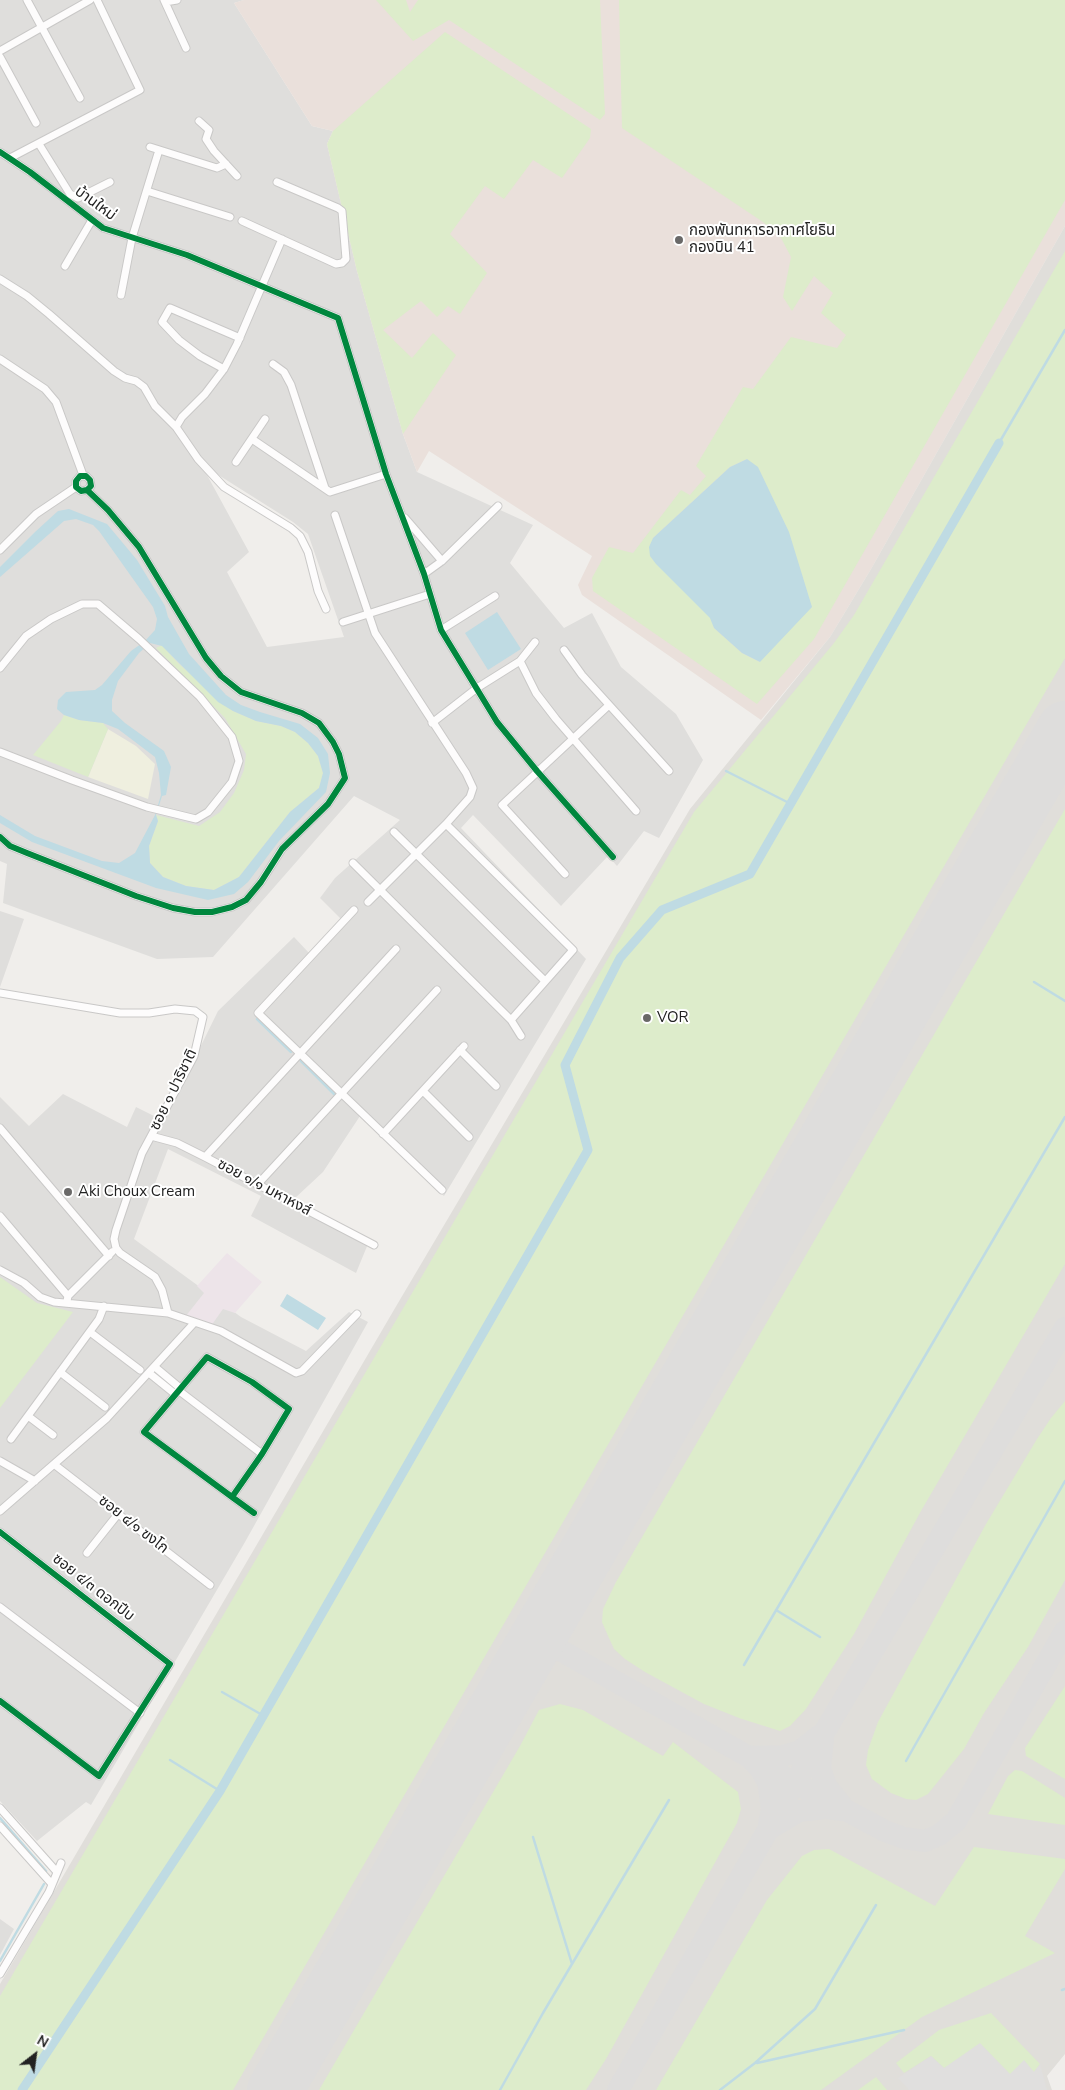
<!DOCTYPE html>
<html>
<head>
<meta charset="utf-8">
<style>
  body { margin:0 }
  #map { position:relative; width:1065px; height:2090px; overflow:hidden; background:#f0eeeb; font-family:"Nunito Sans",sans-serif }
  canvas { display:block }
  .north { position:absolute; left:10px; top:2030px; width:50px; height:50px; -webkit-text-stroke:4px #fff; paint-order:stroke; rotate:30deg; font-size:14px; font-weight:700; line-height:20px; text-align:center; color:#222 }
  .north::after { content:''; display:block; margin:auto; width:18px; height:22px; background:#222; clip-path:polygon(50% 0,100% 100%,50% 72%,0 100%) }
</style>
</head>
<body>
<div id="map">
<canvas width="1065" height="2090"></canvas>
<div class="north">N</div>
</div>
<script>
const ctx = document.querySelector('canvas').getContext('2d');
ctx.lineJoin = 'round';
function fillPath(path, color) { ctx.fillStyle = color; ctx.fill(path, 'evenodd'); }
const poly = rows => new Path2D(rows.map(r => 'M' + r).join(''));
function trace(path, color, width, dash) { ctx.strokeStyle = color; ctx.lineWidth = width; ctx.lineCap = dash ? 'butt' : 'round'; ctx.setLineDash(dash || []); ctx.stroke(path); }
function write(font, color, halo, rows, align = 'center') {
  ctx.font = font + ' "Nunito Sans","Noto Sans Thai",sans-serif'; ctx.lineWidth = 4; ctx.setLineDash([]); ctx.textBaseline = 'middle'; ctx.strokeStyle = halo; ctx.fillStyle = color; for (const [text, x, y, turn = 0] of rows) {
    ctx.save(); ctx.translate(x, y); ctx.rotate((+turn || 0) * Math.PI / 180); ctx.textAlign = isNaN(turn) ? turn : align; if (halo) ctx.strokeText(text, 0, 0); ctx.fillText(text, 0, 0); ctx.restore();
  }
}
const residential = poly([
  [0,0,244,0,234,3,312,126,333,131,327,144,357,271,403,434,417,472,533,525,510,563,564,628,592,613,621,667,676,714,703,760,659,838,644,831,617,866,608,856,561,906,473,815,461,828,586,959,444,1196,360,1116,323,1172,294,1199,370,1239,356,1273,251,1216,261,1196,168,1149,134,1239,241,1317,306,1351,349,1312,368,1322,245,1542,91,1805,86,1802,37,1841,0,1801,0,1097,29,1126,63,1094,127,1127,136,1107,164,1121,218,1011,294,937,309,953,341,919,320,898,335,878,400,820,354,796,213,957,157,959,3,903,7,864,0,861],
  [201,464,293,522,308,534,344,637,267,647,227,572,249,552],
  [0,911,24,919,0,987],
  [0,1919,14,1929,0,1955]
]);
const industrial = poly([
  [227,1253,262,1282,235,1313,223,1309,211,1326,185,1317,204,1293,197,1286]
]);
const military = poly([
  [244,0,1065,0,1065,226,871,569,830,637,761,720,582,595,578,585,592,556,429,451,417,472,403,434,357,271,327,144,333,131,312,126,234,3]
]);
const airport = poly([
  [1065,226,1065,2054,1047,2076,1052,2090,0,2090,0,1984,398,1303,690,809,830,637,871,569]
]);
const farmland = poly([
  [108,729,136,746,155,764,148,799,88,777]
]);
const grass = poly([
  [376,0,406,0,410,12,418,0,600,0,605,114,600,120,449,20,413,41],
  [619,0,1065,0,1065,200,814,639,757,704,593,591,592,578,609,547,633,553,681,490,690,495,706,476,696,466,743,387,753,389,791,337,837,348,846,335,821,313,833,293,814,276,792,311,783,297,791,257,781,238,763,222,622,128],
  [747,459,760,662,742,653,714,628,711,618,653,538,730,467],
  [445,32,591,129,590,138,562,178,533,160,504,199,485,186,450,234,487,273,460,314,448,306,437,317,421,301,383,330,412,358,433,333,456,355,403,434,357,271,327,144,333,131],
  [1065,251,1065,658,233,2090,0,2090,0,1996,694,812,834,643,854,615],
  [162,645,178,663,233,711,256,721,281,726,295,732,308,743,318,756,323,773,319,788,290,812,239,877,214,890,186,886,163,877,150,863,149,846,158,821,156,815,199,826,220,812,234,793,244,770,246,754,225,718,156,648],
  [64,715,79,720,103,723,108,729,88,777,33,755,61,721],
  [1065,809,1065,1264,921,1511,854,1634,806,1709,790,1726,780,1731,739,1718,704,1704,645,1672,625,1659,614,1649,609,1638,602,1622,603,1609,616,1582],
  [0,1277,37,1303,73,1312,0,1408],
  [1065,1401,1065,1580,1028,1647,984,1713,964,1749,928,1794,916,1800,906,1799,891,1793,872,1779,866,1765,868,1750,878,1722,986,1524,1037,1439,1051,1418],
  [1065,1686,1065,1779,1026,1756,1025,1748],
  [560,1704,583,1710,663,1756,673,1742,738,1792,741,1809,737,1823,606,2059,586,2090,319,2090,520,1746,539,1710],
  [1015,1770,1022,1771,1065,1798,1065,1825,988,1814,1008,1776],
  [974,1847,1065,1859,1065,1869,1025,1936,1055,1953,922,2017,821,2090,656,2090,767,1900,802,1856,814,1850,829,1849,935,1906],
  [991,2013,1040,2064,1034,2072,1010,2074,944,2068,931,2056,904,2073,896,2063,939,2030],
  [876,2077,887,2090,858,2090]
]);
const parking = poly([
  [980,2043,1010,2074,1024,2060,1034,2072,1040,2064,1047,2090,909,2090,898,2078,931,2056,944,2068]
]);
const water = poly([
  [747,459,758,467,789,532,812,607,760,662,742,653,714,628,710,618,656,564,650,556,649,547,653,538,730,467],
  [69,509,107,524,137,560,165,606,168,617,189,654,226,695,241,705,260,712,300,724,318,738,328,754,330,773,326,792,279,841,248,882,234,894,208,900,156,888,32,842,0,823,0,815,35,836,102,861,119,863,135,853,155,815,161,795,159,773,155,757,118,729,103,723,79,720,64,715,57,709,58,700,66,692,95,690,102,685,131,651,145,641,155,630,157,619,153,607,99,531,93,525,76,519,64,521,0,577,0,567,35,532,58,511],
  [150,643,162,646,218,702,233,711,256,721,281,726,295,732,308,743,318,756,323,773,319,788,290,812,239,877,214,890,186,886,163,877,150,863,149,846,158,821,156,815,162,796,166,795,171,767,164,751,125,723,112,711,112,700,118,681,139,653],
  [497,612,521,649,488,670,465,633],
  [287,1294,326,1318,318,1330,280,1306]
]);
const stream = poly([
  [999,443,1065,330],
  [726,771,791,804],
  [1034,982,1065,1001],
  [257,1019,291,1052],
  [301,1061,335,1095],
  [776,1610,820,1637],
  [744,1665,1065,1117],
  [222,1692,264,1716],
  [170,1760,220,1791],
  [906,1761,1065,1481],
  [0,1818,46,1871],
  [533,1837,572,1964],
  [0,1961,44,1884],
  [1062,1990,1065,1989],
  [757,2063,904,2030],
  [500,2090,543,2013,669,1800],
  [720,2090,755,2063,815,2009,876,1905]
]);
const canal = poly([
  [22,2090,220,1791,588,1150,565,1065,620,958,662,910,750,874,999,443]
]);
const taxiway = poly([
  [537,1637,795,1783,885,1831,904,1838,925,1841,939,1835,956,1821,1065,1631],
  [823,1740,820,1768,826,1786,842,1806],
  [750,1757,783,1756,800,1751,819,1736],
  [753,1761,760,1768,768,1782,772,1809,769,1823],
  [769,1829,799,1811,826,1808,842,1810],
  [618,2090,825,1731,1065,1328]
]);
const runway = poly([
  [275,2090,1065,729]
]);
const street = poly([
  [27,0,80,98],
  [164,0,186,48],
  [165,2,177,0],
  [0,51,90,0],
  [0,57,36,123],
  [199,121,209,130,206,139,214,151,237,176],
  [39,144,70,194,78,198,110,182],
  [150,147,217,168,226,164],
  [0,152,30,172,103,228,187,255,338,318,386,474,424,574,441,630,497,722,537,771,613,857],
  [10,158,140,90,97,0],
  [147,191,230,217],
  [242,221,336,264,342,263,346,259,342,211,338,208,277,182],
  [65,266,92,220],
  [0,279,27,296,49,314,114,371,125,378,136,381,144,387,155,406,176,427,198,459,224,487,291,528,300,536,308,552,318,591,326,609],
  [121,295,132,238,159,150],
  [0,359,45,389,56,402,83,475],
  [273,364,284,372,291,385,325,488],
  [224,369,200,356,179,340,162,322,170,308,240,338],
  [176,427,182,417,205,394,224,369,237,344,282,239],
  [252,439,330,492,386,474],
  [236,462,265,419],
  [335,515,375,633,466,773,473,788,470,797,446,824,368,902],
  [405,518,442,561],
  [0,550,36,514,76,487],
  [424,574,442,561,498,506],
  [343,622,430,594],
  [441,630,495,596],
  [564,650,582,675,669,771],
  [520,661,536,693,556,719,636,811],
  [0,668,26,636,51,619,82,604,98,604,139,639,200,697,232,737,239,761,232,782,208,812,196,819,147,807,72,780,0,752],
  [432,723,477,688,520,661,535,642],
  [446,824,573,950,511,1020],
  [394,832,545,981],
  [0,837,10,846,27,853,136,896,173,908,195,912,212,912,232,907,246,900,261,882,282,849,328,804,345,778,339,754,333,742,319,723,302,713,241,692,221,676,206,658,139,547,108,510,87,490,81,491,76,487,76,481,80,476,86,476,90,480,91,486,87,490],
  [353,863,511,1020,521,1036],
  [565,874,502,805,608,706],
  [354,910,258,1013,442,1190],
  [0,993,120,1013,149,1013,175,1009,195,1011,203,1017,194,1056,142,1153,116,1230,114,1239,116,1248,120,1253,155,1277,162,1290,168,1313],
  [460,1050,496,1086],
  [423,1091,469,1137],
  [0,1128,109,1256],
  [383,1134,464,1046],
  [151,1136,177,1143,205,1157,374,1245],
  [205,1157,396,949],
  [257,1185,437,990],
  [0,1216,68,1296],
  [0,1270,24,1283,40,1297,54,1302,168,1313,221,1331,296,1373,302,1371,357,1314],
  [67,1301,68,1296,112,1252],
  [90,1332,140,1370],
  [155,1367,180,1388],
  [60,1372,105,1407],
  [149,1373,175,1394],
  [178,1390,262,1454],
  [28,1416,53,1435],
  [11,1439,99,1319,104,1306],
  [0,1461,35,1481],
  [55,1465,210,1585],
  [232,1497,262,1454,289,1409,252,1382,207,1357,144,1432,232,1497,254,1513],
  [0,1511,107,1418,194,1323],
  [0,1532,170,1664,99,1776,0,1701],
  [87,1553,118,1514],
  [0,1607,140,1713],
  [0,1808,57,1872],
  [0,1826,51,1883],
  [0,1974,49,1892,61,1863]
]);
const cycleway = poly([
  [0,152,30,172,103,228,187,255,338,318,386,474,424,574,441,630,497,722,537,771,613,857],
  [0,837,10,846,27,853,136,896,173,908,195,912,212,912,232,907,246,900,261,882,282,849,328,804,345,778,339,754,333,742,319,723,302,713,241,692,221,676,206,658,139,547,108,510,87,490,81,491,76,487,76,481,80,476,86,476,90,480,91,486,87,490],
  [232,1497,262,1454,289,1409,252,1382,207,1357,144,1432,232,1497,254,1513],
  [0,1532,170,1664,99,1776,0,1701]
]);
const markers = [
  [679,240,5,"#6a6968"],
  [647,1018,5,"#6a6968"],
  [68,1192,5,"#6a6968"]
];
const streetNames = [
  ["บ้านใหม่",95,204,36],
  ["ซอย ๑ ปาริชาติ",174,1090,-64],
  ["ซอย ๑/๑ มหาหงส์",264,1188,28],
  ["ซอย ๔/๑ ฃงโก",133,1525,38],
  ["ซอย ๔/๓ ดอกปีบ",93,1588,38]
];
const poiNames = [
  ["กองพันทหารอากาศโยธิน",689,231],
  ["กองบิน 41",689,248],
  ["VOR",657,1018],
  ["Aki Choux Cream",78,1192]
];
fillPath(residential, '#dfdedc');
fillPath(industrial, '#ede4e9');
fillPath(military, '#eae0db');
fillPath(airport, '#e0deda');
fillPath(farmland, '#efefdf');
fillPath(grass, '#ddeccb');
fillPath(parking, '#e0dfde');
fillPath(water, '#bfdbe3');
trace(stream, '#bfdbe3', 2.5);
trace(canal, '#bfdbe3', 9);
trace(taxiway, '#dedddc', 22);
trace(runway, '#dedddc', 56);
trace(street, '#c9c8c7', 9);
trace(street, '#fdfcfc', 7);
trace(cycleway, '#00873e', 6);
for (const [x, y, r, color] of markers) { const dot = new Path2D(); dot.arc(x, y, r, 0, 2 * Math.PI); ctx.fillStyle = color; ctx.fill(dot); trace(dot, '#fff', 2); }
write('15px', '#222', '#fff', streetNames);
write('15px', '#222', '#fff', poiNames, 'left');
</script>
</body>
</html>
